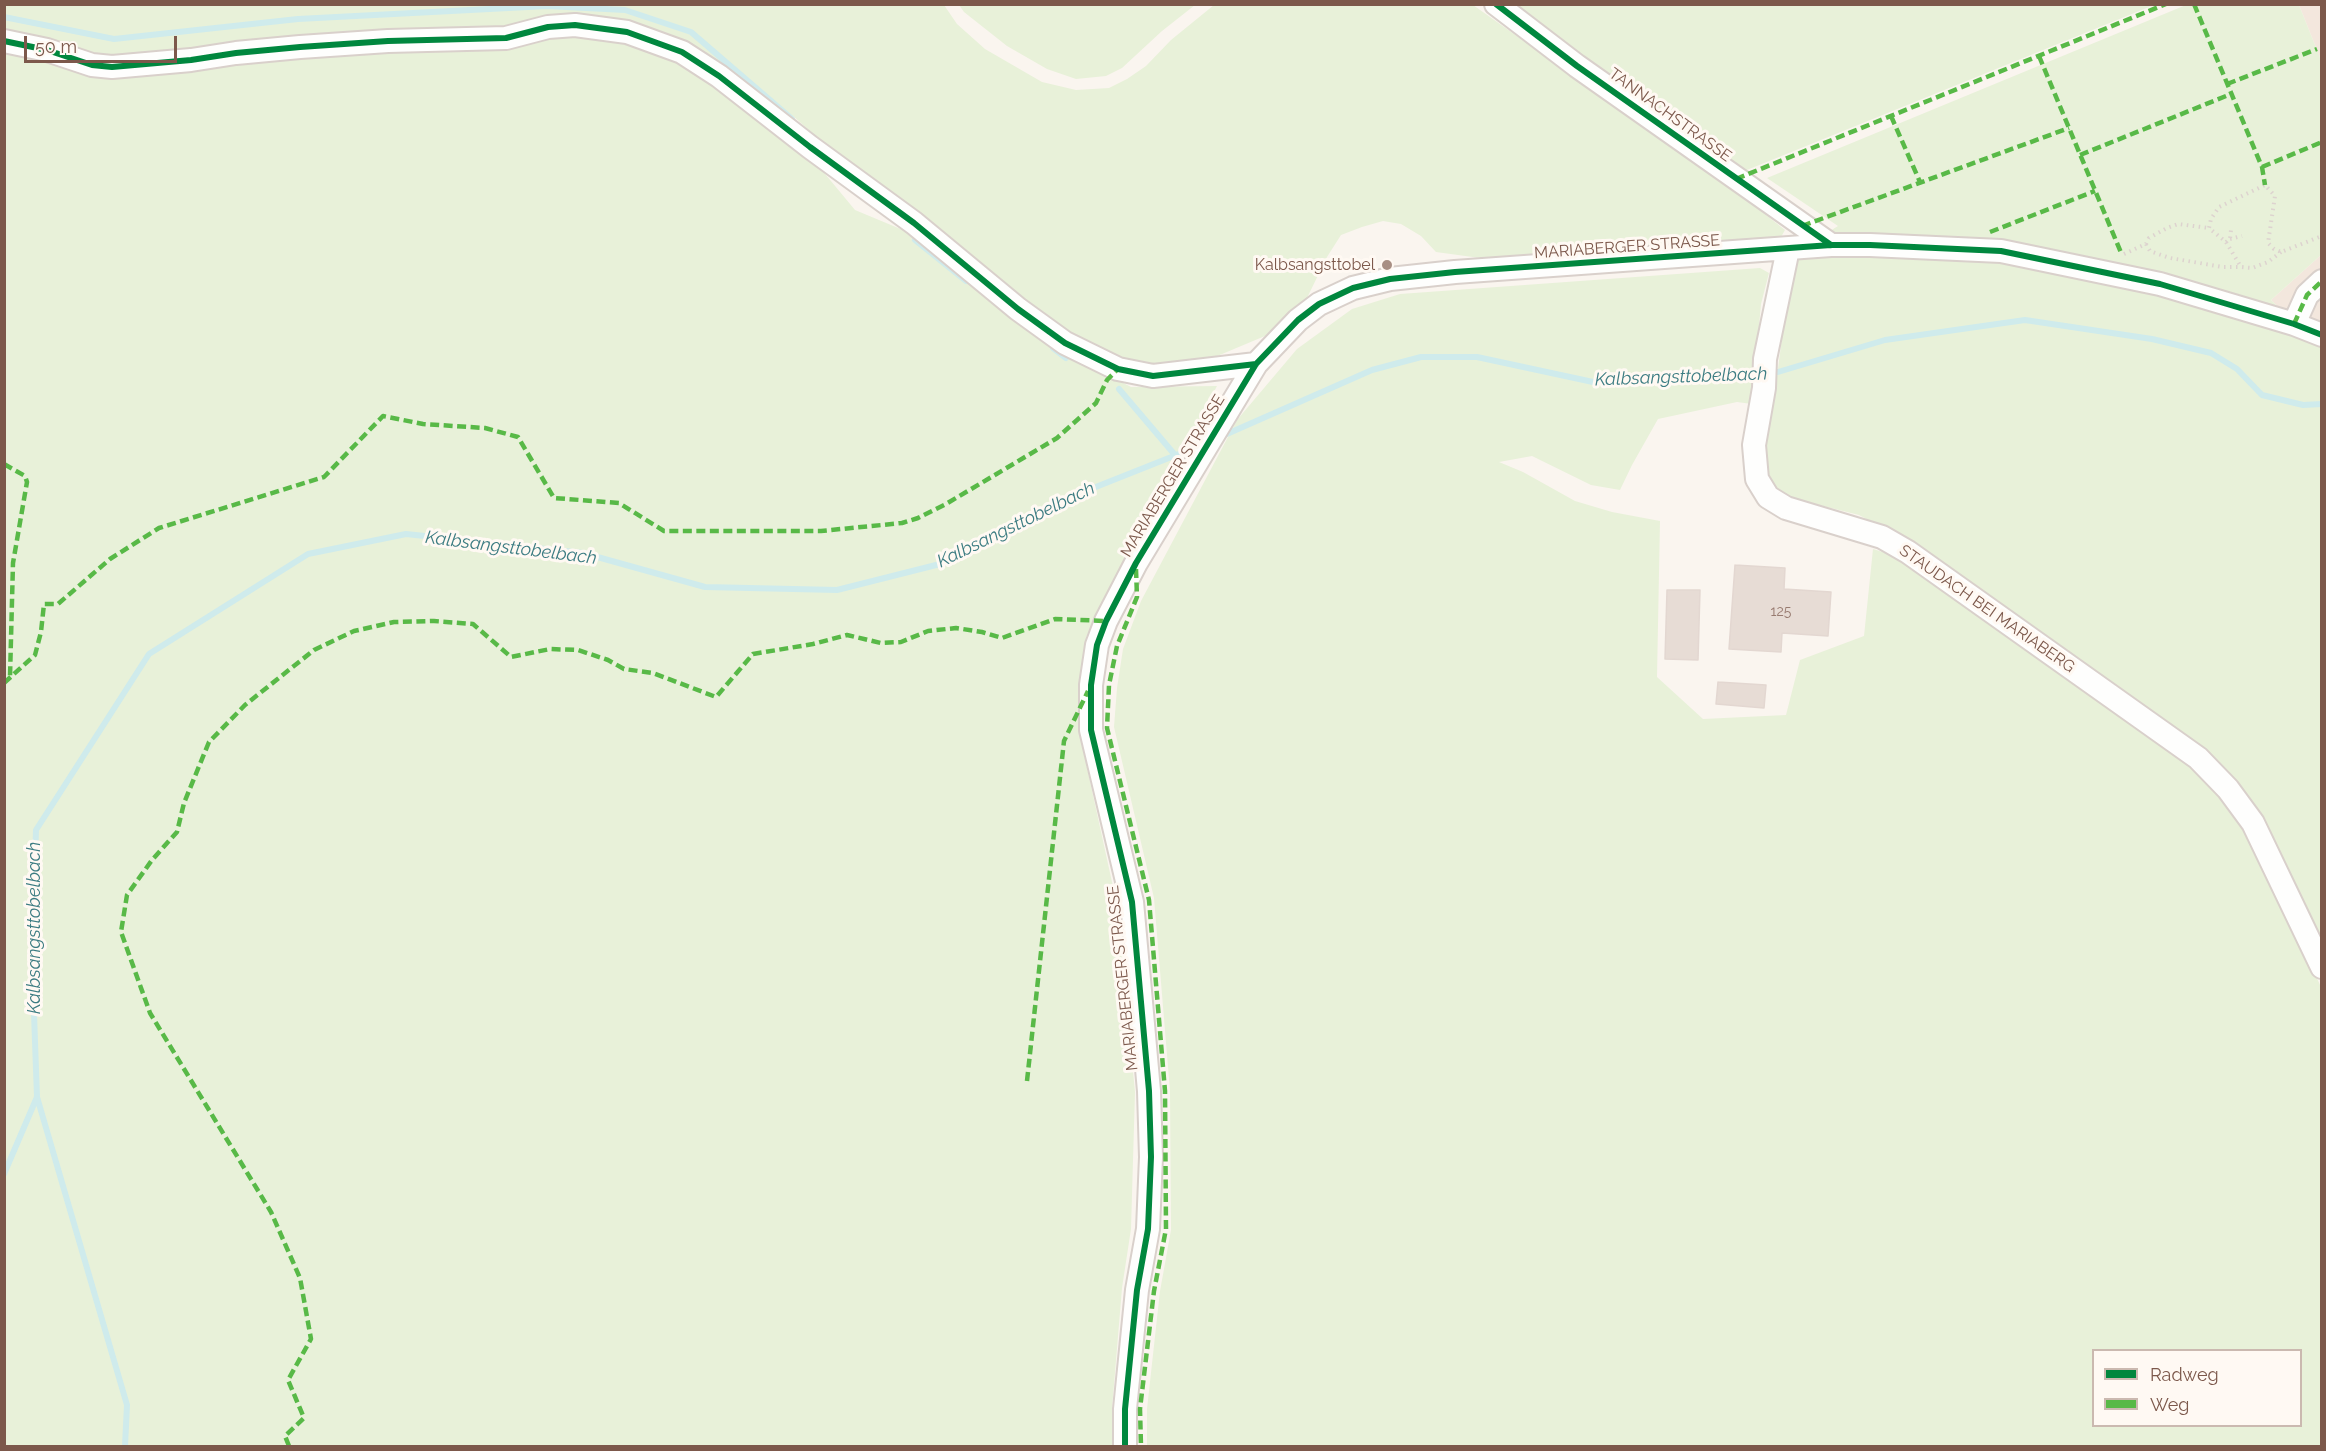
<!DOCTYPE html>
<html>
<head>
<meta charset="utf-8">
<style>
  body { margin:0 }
  #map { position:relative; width:2326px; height:1451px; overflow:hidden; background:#faf5ef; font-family:Raleway,sans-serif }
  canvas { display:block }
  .frame { position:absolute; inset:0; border:6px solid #7c584b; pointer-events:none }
  .legend { position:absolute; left:2092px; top:1349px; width:210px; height:78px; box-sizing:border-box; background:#fff9f3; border:2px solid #cbb9b0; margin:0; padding:8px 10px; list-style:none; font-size:18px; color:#7c584b }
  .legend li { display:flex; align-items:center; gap:12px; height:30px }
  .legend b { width:30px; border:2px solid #cbb9b0 }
  .scale { position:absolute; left:24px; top:36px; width:153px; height:27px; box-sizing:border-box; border:3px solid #7c584b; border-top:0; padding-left:8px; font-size:18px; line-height:21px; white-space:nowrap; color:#7c584b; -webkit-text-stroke:4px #fff9f3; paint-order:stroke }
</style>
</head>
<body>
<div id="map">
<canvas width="2326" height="1451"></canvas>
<div class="frame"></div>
<ul class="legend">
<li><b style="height:8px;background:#00873e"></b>Radweg</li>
<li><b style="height:8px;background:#58b947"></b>Weg</li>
</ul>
<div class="scale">50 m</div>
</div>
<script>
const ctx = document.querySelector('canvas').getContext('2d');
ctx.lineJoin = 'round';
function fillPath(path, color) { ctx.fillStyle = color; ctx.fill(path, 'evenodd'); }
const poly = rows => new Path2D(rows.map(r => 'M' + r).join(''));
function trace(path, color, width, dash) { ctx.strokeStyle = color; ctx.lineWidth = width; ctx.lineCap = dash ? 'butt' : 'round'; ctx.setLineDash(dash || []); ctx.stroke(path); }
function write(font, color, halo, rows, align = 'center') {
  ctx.font = font + ' Raleway,sans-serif'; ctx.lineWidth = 6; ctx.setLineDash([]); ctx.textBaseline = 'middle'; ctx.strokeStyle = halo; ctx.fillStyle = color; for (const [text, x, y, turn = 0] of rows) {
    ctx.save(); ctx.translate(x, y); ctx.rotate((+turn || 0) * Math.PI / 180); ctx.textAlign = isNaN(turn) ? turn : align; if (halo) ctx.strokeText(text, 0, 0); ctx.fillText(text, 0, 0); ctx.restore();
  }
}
const residential = poly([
  [2299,5,2321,5,2321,60],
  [2321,255,2321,348,2271,300]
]);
const green = poly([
  [5,5,944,5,957,24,985,49,1042,82,1076,90,1109,88,1127,79,1146,66,1171,40,1214,5,1473,5,1732,188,1785,230,1781,237,1480,258,1436,252,1421,236,1401,224,1383,221,1362,227,1341,235,1327,257,1306,300,1265,336,1203,362,1152,369,1120,363,1068,337,873,187,793,116,816,163,855,210,915,235,1007,316,1048,344,1131,387,1217,386,1086,637,1079,731,1117,905,1135,1092,1131,1229,1122,1288,1112,1409,1113,1446,5,1446],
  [959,5,1195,5,1162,31,1122,68,1106,76,1076,79,1047,69,1007,46,964,12],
  [1510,5,2154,5,1742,172],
  [2186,5,2299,5,2321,60,2321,255,2271,300,2321,348,2321,945,2261,819,1885,529,1859,515,1795,499,1777,490,1768,478,1761,445,1774,399,1793,254,1838,226,1767,178],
  [1760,268,1769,273,1761,304,1752,404,1737,402,1658,419,1632,465,1620,490,1591,485,1532,456,1499,462,1523,472,1575,501,1612,512,1660,521,1657,677,1703,719,1786,715,1800,660,1864,636,1873,549,1905,559,2193,767,2223,796,2245,826,2321,987,2321,1446,1147,1446,1147,1409,1160,1291,1171,1230,1170,1091,1154,898,1114,727,1117,688,1123,649,1141,601,1237,420,1297,349,1352,309,1400,294],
  [2094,1350,2300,1350,2300,1426,2094,1426]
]);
const stream = poly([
  [4,17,114,39,298,19,547,6,625,10,691,32,792,119],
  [915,240,966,281],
  [1053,348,1066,358],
  [1119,389,1175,455],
  [1220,437,1372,370,1421,357,1477,357,1593,382,1700,378,1778,372,1885,340,2025,320,2152,339,2211,353,2237,369,2262,395,2303,405,2322,404],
  [37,1097,127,1405,125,1446],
  [4,1174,37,1097,32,958,36,830,149,654,308,554,406,534,583,553,705,587,837,590,948,562,1058,502,1199,446]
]);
const building = poly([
  [1735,565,1785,568,1784,589,1831,592,1828,636,1782,633,1781,652,1729,649,1735,565],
  [1667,590,1700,590,1698,660,1665,659,1667,590],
  [1718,682,1766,685,1764,708,1716,704,1718,682]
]);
const path = poly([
  [2230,239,2242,236],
  [2226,242,2230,239,2231,230],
  [2146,244,2150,251,2170,258,2223,267,2241,267],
  [2281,252,2268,262,2252,268,2241,267,2226,242,2209,228,2211,219,2219,207,2265,185,2275,196,2268,243,2274,249,2281,252,2322,236],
  [2124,254,2146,244,2149,238,2167,228,2178,224,2209,228]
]);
const street = poly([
  [1496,4,1577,66,1831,245],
  [4,41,47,50,92,65,112,67,191,60,236,53,300,47,388,41,506,38,548,27,575,25,627,32,682,52,719,76,810,147,914,223,1018,309,1065,343,1118,369,1153,376,1256,364],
  [1788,249,1765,359,1764,388,1754,445,1757,479,1768,497,1786,508,1882,537,1908,552,2198,758,2228,789,2253,823,2322,967],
  [2294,324,2307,295,2322,281],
  [1125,1446,1125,1409,1137,1290,1148,1229,1151,1157,1149,1091,1132,902,1091,730,1091,685,1097,645,1106,621,1136,563,1256,364,1298,320,1319,304,1353,288,1390,279,1455,272,1831,245,1870,245,2001,251,2160,284,2294,324,2322,335]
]);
const quiet = poly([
  [2194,4,2262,167,2265,185],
  [2039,56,2122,255],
  [2227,84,2317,49],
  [1891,116,1920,182],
  [2080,155,2231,94],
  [2262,167,2322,142],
  [1736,179,2166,4],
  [1802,226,2069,128],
  [1990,232,2095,191],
  [2294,324,2307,295,2322,281],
  [4,464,25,476,27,482,13,563,10,677],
  [1136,569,1137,597,1117,646,1109,685,1107,728,1149,900,1165,1091,1166,1229,1154,1291,1140,1409,1141,1446],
  [4,683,35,655,41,632,44,604,58,604,110,559,159,528,324,477,383,416,423,424,485,428,518,437,554,498,619,503,664,531,821,531,902,523,918,518,946,504,1057,438,1096,403,1107,380,1118,369],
  [1027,1081,1064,741,1088,691],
  [289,1446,285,1436,304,1418,288,1380,311,1339,300,1278,271,1212,150,1013,121,932,127,895,152,860,177,832,184,803,209,742,245,705,314,650,354,631,394,622,434,621,473,624,511,657,550,649,578,650,608,660,624,669,653,673,716,697,753,654,813,644,847,635,881,643,901,642,928,631,956,628,982,632,1002,638,1055,619,1106,621]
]);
const cycleway = poly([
  [1496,4,1577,66,1831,245],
  [4,41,47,50,92,65,112,67,191,60,236,53,300,47,388,41,506,38,548,27,575,25,627,32,682,52,719,76,810,147,914,223,1018,309,1065,343,1118,369,1153,376,1256,364],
  [1125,1446,1125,1409,1137,1290,1148,1229,1151,1157,1149,1091,1132,902,1091,730,1091,685,1097,645,1106,621,1136,563,1256,364,1298,320,1319,304,1353,288,1390,279,1455,272,1831,245,1870,245,2001,251,2160,284,2294,324,2322,335]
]);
const markers = [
  [1387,265,6,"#a88f84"]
];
const numberNames = [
  ["125",1781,612]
];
const streetNames = [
  ["TANNACHSTRASSE",1670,115,36],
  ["MARIABERGER STRASSE",1627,247,-4],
  ["MARIABERGER STRASSE",1173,476,-59],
  ["STAUDACH BEI MARIABERG",1987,609,35],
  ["MARIABERGER STRASSE",1123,978,-96]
];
const poiNames = [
  ["Kalbsangsttobel",1375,265]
];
const waterNames = [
  ["Kalbsangsttobelbach",1681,377,-2],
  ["Kalbsangsttobelbach",1016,525,-26],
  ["Kalbsangsttobelbach",511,548,7],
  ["Kalbsangsttobelbach",35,928,-90]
];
fillPath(residential, '#f3e7dd');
fillPath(green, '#e8f1d9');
trace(stream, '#cfebec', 6);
fillPath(building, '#e7dcd5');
trace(building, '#e3d7d1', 1.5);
trace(street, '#d9d0cb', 26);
trace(path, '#ddd3cf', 4, [1.5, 4.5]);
trace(street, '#fefefd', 22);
trace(quiet, '#58b947', 4.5, [9, 4.5]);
trace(cycleway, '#00873e', 6);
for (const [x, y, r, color] of markers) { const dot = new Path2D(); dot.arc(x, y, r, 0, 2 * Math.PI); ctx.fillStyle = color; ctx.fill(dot); trace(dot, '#fff9f3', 2); }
write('14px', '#987b70', null, numberNames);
write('16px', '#7c584b', '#fff9f3', streetNames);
write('16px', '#7c584b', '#fff9f3', poiNames, 'right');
write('italic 18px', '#3c7c82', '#fff9f3', waterNames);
</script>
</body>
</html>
